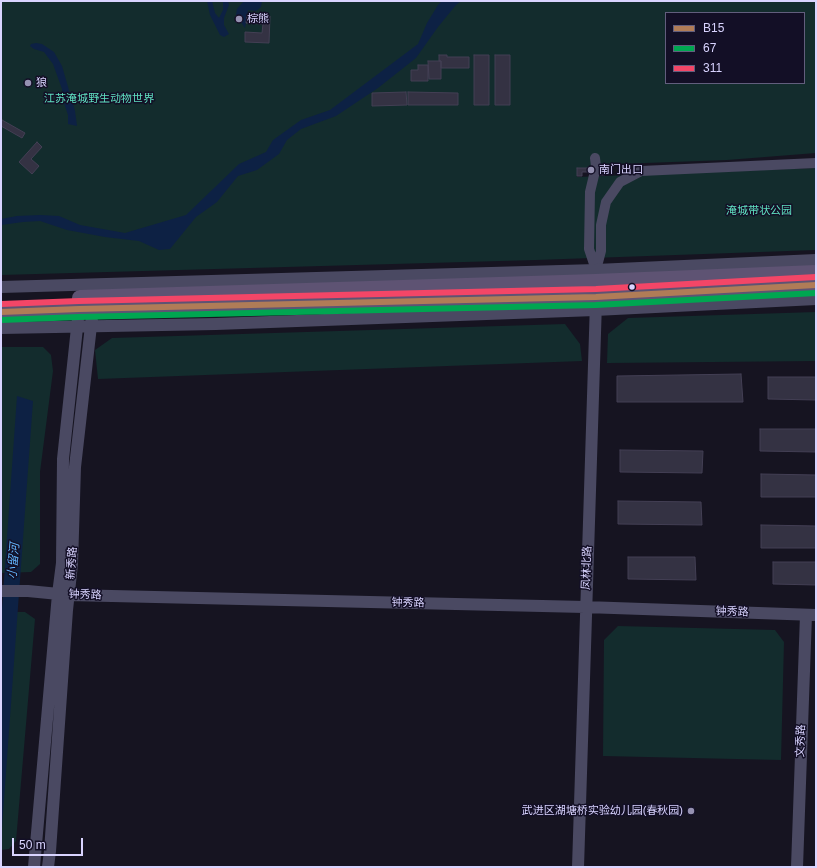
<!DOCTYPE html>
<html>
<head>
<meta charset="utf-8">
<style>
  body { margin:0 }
  #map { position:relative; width:817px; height:868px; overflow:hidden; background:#161421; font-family:Helvetica,sans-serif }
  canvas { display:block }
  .frame { position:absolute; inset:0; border:2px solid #d9d4ff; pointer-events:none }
  .legend { position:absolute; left:665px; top:12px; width:140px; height:72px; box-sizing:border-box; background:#130f26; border:1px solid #625e7d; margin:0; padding:5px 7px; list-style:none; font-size:12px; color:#d9d4ff }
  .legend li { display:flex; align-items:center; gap:8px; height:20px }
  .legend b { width:20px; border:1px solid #625e7d }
  .scale { position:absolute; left:12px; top:838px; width:71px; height:18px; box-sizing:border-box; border:2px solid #d9d4ff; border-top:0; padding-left:5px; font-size:12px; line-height:14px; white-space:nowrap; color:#d9d4ff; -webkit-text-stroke:3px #130f26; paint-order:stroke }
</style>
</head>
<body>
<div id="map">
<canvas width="817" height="868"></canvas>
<div class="frame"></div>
<ul class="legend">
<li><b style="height:5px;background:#b07c57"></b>B15</li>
<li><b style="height:5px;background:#00a651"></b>67</li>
<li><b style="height:5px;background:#f34667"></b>311</li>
</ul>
<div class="scale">50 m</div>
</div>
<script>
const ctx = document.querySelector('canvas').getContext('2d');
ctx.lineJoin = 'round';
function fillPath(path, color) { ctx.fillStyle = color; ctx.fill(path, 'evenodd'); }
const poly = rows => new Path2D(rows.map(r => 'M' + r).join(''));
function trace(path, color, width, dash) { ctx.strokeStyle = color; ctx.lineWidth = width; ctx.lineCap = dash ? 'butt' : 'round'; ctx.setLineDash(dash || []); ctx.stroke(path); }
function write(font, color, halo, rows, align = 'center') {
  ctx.font = font + ' Helvetica,"Noto Sans SC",sans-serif'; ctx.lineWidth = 3; ctx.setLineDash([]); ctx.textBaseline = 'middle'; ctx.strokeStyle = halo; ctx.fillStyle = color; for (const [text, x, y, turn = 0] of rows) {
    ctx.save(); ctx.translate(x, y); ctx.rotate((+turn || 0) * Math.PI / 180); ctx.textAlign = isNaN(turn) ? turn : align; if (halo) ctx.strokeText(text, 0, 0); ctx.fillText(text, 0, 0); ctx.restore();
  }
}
const green = poly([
  [1,1,816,1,816,153,727,160,618,164,611,168,577,168,577,177,816,168,816,250,536,260,1,275],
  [666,13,804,13,804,83,666,83],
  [816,312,816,361,607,363,608,334,628,318],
  [565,324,580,344,582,361,98,379,95,350,112,338],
  [1,347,43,347,51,355,53,371,40,472,40,564,31,572,1,573],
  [1,612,25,612,35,619,16,841,9,849,1,850],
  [618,626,775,630,784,642,781,760,603,756,604,640]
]);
const water = poly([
  [207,1,212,1,215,13,219,18,223,10,223,1,228,1,229,5,224,18,224,25,229,34,224,37,220,35,210,15],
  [244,1,262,1,261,7,256,11,248,10,245,28,236,15,237,9],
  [442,1,461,1,456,5,438,27,416,58,378,88,336,116,301,129,287,140,279,154,257,170,238,176,217,202,196,217,170,249,159,250,139,241,105,237,67,230,40,221,23,222,1,225,1,219,17,216,40,215,59,216,80,225,125,233,186,215,239,164,266,152,273,140,301,120,330,110,418,44,427,23,438,5],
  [36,43,42,44,54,52,62,66,75,111,77,126,68,124,68,115,63,100,62,89,53,64,44,52,34,49,30,46,31,44],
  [17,396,33,401,1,841,1,622]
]);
const building = poly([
  [247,15,270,16,269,43,245,42,245,32,262,33,263,24,246,23,247,15],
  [439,55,447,55,447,57,469,57,469,68,441,68,441,61,439,61,439,55],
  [474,55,489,55,489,105,474,105,474,55],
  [495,55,510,55,510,105,495,105,495,55],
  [428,61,441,61,441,79,429,79,428,61],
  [418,65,428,65,428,81,411,81,411,70,418,70,418,65],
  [406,92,407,105,372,106,372,93,406,92],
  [408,92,458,93,458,105,408,105,408,92],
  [2,120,25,133,22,138,1,126,2,120],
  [37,142,42,147,31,159,39,166,32,174,19,162,37,142],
  [577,168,605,168,605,175,600,175,600,172,582,172,582,176,577,176,577,168],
  [741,374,743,402,617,402,617,376,741,374],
  [768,377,816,377,816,400,768,399,768,377],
  [760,429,816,429,816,452,760,451,760,429],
  [620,450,703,451,702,473,620,472,620,450],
  [761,474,816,475,816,497,761,497,761,474],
  [618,501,701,502,702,525,618,524,618,501],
  [761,525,816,526,816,548,761,548,761,525],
  [628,557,695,557,696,580,628,579,628,557],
  [773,562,816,562,816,585,773,584,773,562]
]);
const minor = poly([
  [595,158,596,167,590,192,589,249,596,270],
  [596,270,601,251,601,225,606,202,620,182,641,171,816,163]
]);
const tertiary = poly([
  [1,287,596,270,816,260],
  [1,328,216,324,595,310,816,299],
  [1,591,28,591,69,595,585,607,816,615],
  [34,867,58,594,62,563,63,459,79,309,78,301],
  [48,867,50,851,67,610,72,564,75,467,93,308,92,300],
  [578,867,596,302],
  [797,867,806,615]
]);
const primary = poly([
  [80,298,595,282,816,273],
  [1,312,79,309,596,297,816,285]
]);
const bus1 = poly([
  [1,312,79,309,596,297,816,285]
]);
const bus2 = poly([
  [1,320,79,317,596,305,816,293]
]);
const bus3 = poly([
  [1,304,79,301,596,289,816,277]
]);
const markers = [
  [239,19,4,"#9591b1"],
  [28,83,4,"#9591b1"],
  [591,170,4,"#9591b1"],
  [632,287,3.5,"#d9d4ff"],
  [691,811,4,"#9591b1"]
];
const poiNames = [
  ["棕熊",247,19],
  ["狼",36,83],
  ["南门出口",599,170],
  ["武进区湖塘桥实验幼儿园(春秋园)",683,811,"right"]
];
const parkNames = [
  ["江苏淹城野生动物世界",99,99],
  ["淹城带状公园",759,211]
];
const streetNames = [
  ["新秀路",72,563,-86],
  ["凤林北路",587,568,-88],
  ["钟秀路",85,595,2],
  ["钟秀路",408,603,1],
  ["钟秀路",732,612,2],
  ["文秀路",801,741,-88]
];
const waterNames = [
  ["小留河",14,561,-85]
];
fillPath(green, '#132c2d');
fillPath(water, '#0d2144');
fillPath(building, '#343243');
trace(building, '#433f54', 1);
trace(minor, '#4a4962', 10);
trace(tertiary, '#4a4962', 12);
trace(primary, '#5e5373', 16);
trace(bus1, '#b07c57', 6);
trace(bus2, '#00a651', 6);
trace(bus3, '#f34667', 6);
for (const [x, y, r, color] of markers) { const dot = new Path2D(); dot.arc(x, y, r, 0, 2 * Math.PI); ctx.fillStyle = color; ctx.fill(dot); trace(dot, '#130f26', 1.5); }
write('11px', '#d9d4ff', '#130f26', poiNames, 'left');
write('11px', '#5fe0c0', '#130f26', parkNames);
write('11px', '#d9d4ff', '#130f26', streetNames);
write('italic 12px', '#62b6ff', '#130f26', waterNames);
</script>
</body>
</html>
